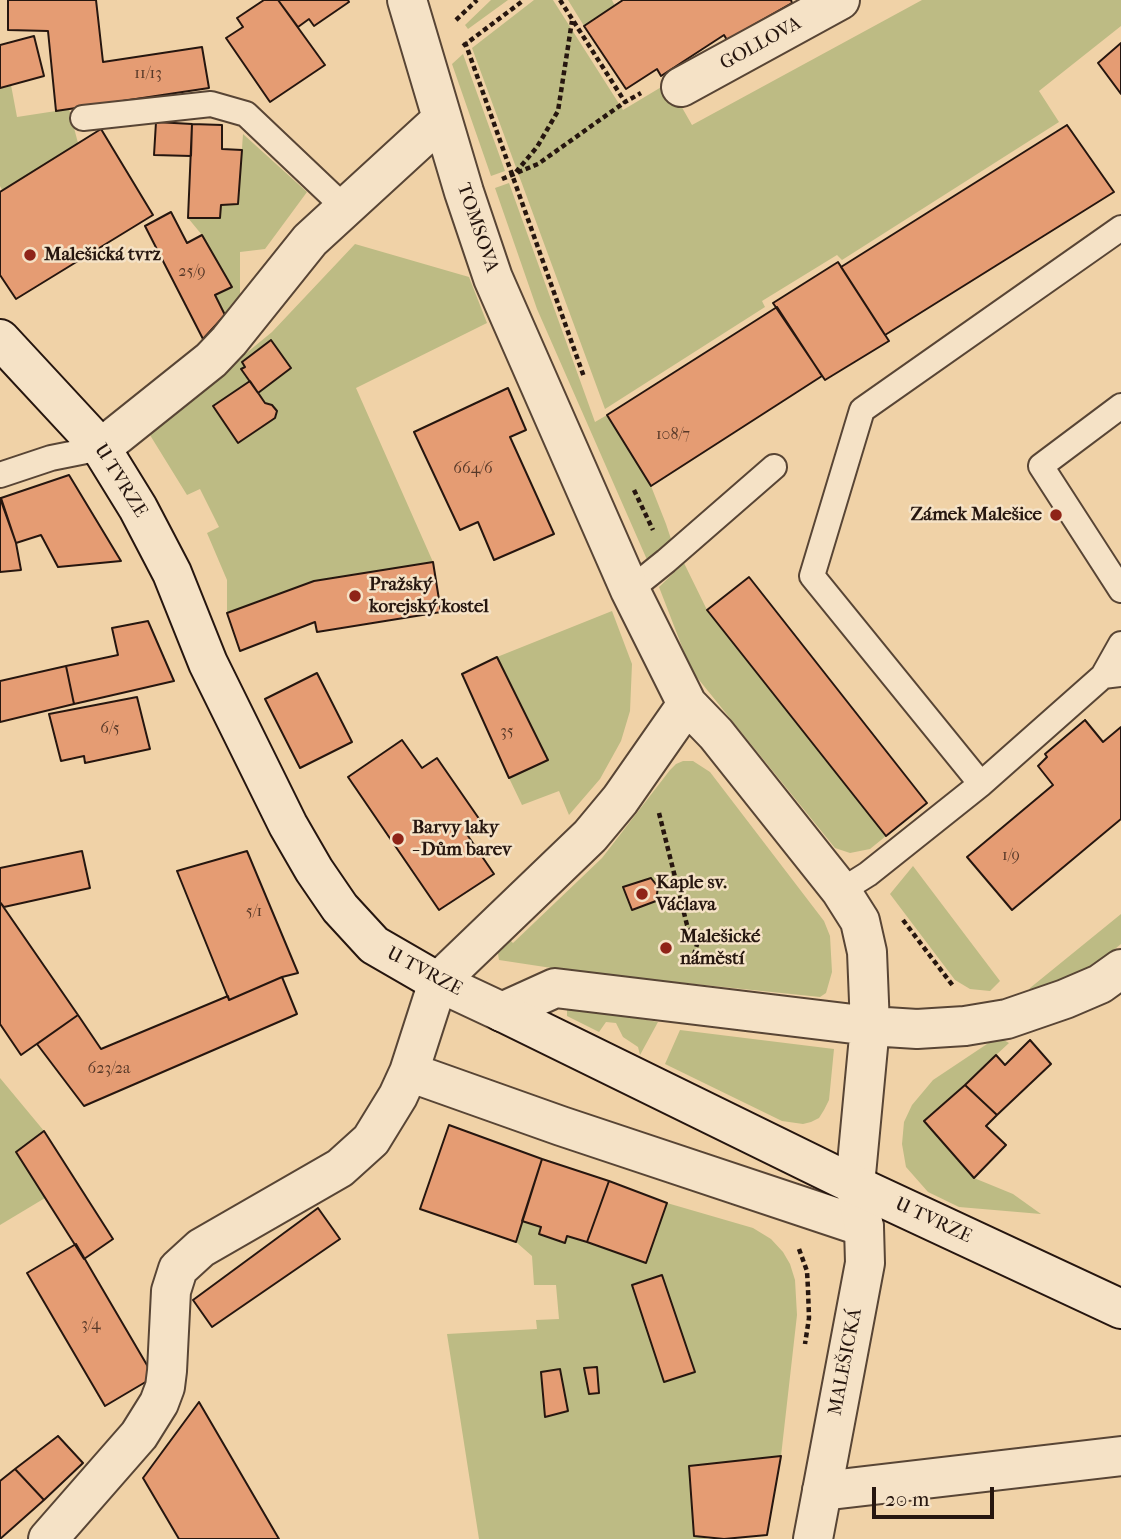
<!DOCTYPE html>
<html>
<head>
<meta charset="utf-8">
<style>
  body { margin:0 }
  #map { position:relative; width:1121px; height:1539px; overflow:hidden; background:#f0d2a7; font-family:"IM FELL French Canon",serif }
  canvas { display:block }
  .scale { position:absolute; left:872px; top:1487px; width:122px; height:32px; box-sizing:border-box; border:4px solid #26160f; border-top:0; padding-left:9px; font-size:21px; line-height:24px; white-space:nowrap; color:#26160f; -webkit-text-stroke:5px #f5e2c6; paint-order:stroke }
</style>
</head>
<body>
<div id="map">
<canvas width="1121" height="1539"></canvas>
<div class="scale">20 m</div>
</div>
<script>
const ctx = document.querySelector('canvas').getContext('2d');
ctx.lineJoin = 'round';
function fillPath(path, color) { ctx.fillStyle = color; ctx.fill(path, 'evenodd'); }
const poly = rows => new Path2D(rows.map(r => 'M' + r).join(''));
function trace(path, color, width, dash) { ctx.strokeStyle = color; ctx.lineWidth = width; ctx.lineCap = dash ? 'butt' : 'round'; ctx.setLineDash(dash || []); ctx.stroke(path); }
function write(font, color, halo, rows, align = 'center') {
  ctx.font = font + ' "IM FELL French Canon",serif'; ctx.lineWidth = 5; ctx.setLineDash([]); ctx.textBaseline = 'middle'; ctx.strokeStyle = halo; ctx.fillStyle = color; for (const [text, x, y, turn = 0] of rows) {
    ctx.save(); ctx.translate(x, y); ctx.rotate((+turn || 0) * Math.PI / 180); ctx.textAlign = isNaN(turn) ? turn : align; if (halo) ctx.strokeText(text, 0, 0); ctx.fillText(text, 0, 0); ctx.restore();
  }
}
const green = poly([
  [491,0,508,0,468,29,465,25],
  [534,0,553,0,623,110,668,83,692,125,922,0,1121,0,1121,26,1039,91,1059,122,842,260,837,255,762,301,765,307,605,409,472,48],
  [568,0,612,0,615,6,584,26],
  [463,54,505,171,491,176,452,64],
  [11,85,17,117,69,109,78,143,2,190,0,186,0,88],
  [243,134,307,192,265,249,240,252,240,294,225,315,215,295,231,287,202,235,188,218,220,218,221,205,238,204],
  [509,183,595,422,607,415,651,486,666,524,671,539,648,562,537,309,495,188],
  [355,244,469,277,487,323,356,388,433,562,314,581,227,613,227,580,207,533,219,527,200,489,187,495,145,427,216,378,272,332],
  [684,563,707,610,886,836,870,849,850,853,835,848,691,670,659,587],
  [612,611,632,664,630,711,621,741,600,779,569,815,559,791,522,805,509,778,548,760,497,657],
  [683,761,693,761,710,772,824,921,830,936,832,972,826,993,820,997,578,972,499,960,497,947,507,937,513,943,602,858,670,770,676,764],
  [651,878,658,887,656,901,631,909,624,887],
  [913,866,1000,981,990,991,970,989,955,980,890,894],
  [1121,914,1121,944,1084,974,1025,998,1030,988],
  [571,1006,658,1022,640,1055,638,1047,623,1037,616,1023,606,1022,599,1032,567,1016,567,1008],
  [680,1030,834,1049,829,1100,824,1110,819,1118,811,1122,803,1124,782,1121,665,1064],
  [1002,1039,1009,1043,925,1121,974,1178,1013,1194,1041,1214,959,1207,928,1192,906,1167,902,1144,904,1122,912,1105,933,1080,993,1040],
  [0,1078,44,1131,16,1152,45,1198,0,1225],
  [667,1203,753,1228,771,1239,783,1252,790,1264,795,1280,797,1315,781,1456,689,1466,694,1535,708,1539,479,1539,447,1334,537,1329,536,1320,559,1319,556,1285,534,1285,532,1256,516,1242,522,1221,541,1227,540,1234,565,1243,567,1236,646,1262],
  [633,1286,695,1372,664,1382],
  [560,1370,568,1411,545,1417,541,1372]
]);
const building = poly([
  [8,0,96,0,103,62,202,47,209,88,56,111,48,31,8,30,8,0],
  [264,0,278,0,325,65,270,102,226,38,243,27,237,18,264,0],
  [278,0,348,0,349,2,314,26,309,19,298,27,278,0],
  [623,0,791,0,792,3,727,40,724,35,661,76,657,69,626,89,584,26,623,0],
  [34,36,44,76,0,88,0,45,34,36],
  [1121,43,1121,94,1098,63,1121,43],
  [156,122,192,124,191,156,154,155,156,122],
  [192,124,222,125,222,149,242,150,238,204,221,205,220,218,188,218,192,124],
  [1067,125,1114,192,885,335,841,267,1067,125],
  [101,129,153,215,16,299,0,275,0,192,101,129],
  [171,212,187,243,202,235,232,287,215,295,225,315,203,339,145,226,171,212],
  [838,262,889,341,825,380,773,303,838,262],
  [777,307,822,376,651,486,607,415,777,307],
  [271,340,291,368,258,393,241,369,245,367,242,362,271,340],
  [250,381,265,403,272,405,277,411,275,418,238,443,213,406,250,381],
  [508,388,526,430,510,437,554,534,494,560,478,522,460,530,414,432,508,388],
  [69,475,121,561,58,567,41,535,16,543,1,498,69,475],
  [0,498,16,543,21,570,0,572,0,498],
  [433,562,441,612,317,632,315,622,240,651,227,613,314,581,433,562],
  [749,577,927,803,886,836,707,610,749,577],
  [148,621,174,681,74,704,66,666,118,655,112,628,148,621],
  [497,657,548,760,509,778,462,674,497,657],
  [66,666,74,704,0,722,0,681,66,666],
  [317,673,352,742,300,768,265,699,317,673],
  [137,697,150,749,85,763,84,756,61,761,49,714,137,697],
  [1085,720,1103,742,1121,727,1121,819,1012,910,967,857,1053,785,1038,766,1047,757,1045,754,1085,720],
  [402,740,422,768,437,758,482,823,466,833,494,874,439,910,348,777,402,740],
  [82,851,90,888,4,907,0,902,0,868,82,851],
  [247,851,298,973,282,977,229,1000,177,871,247,851],
  [651,878,658,887,656,901,632,910,623,887,651,878],
  [0,902,78,1015,21,1055,0,1024,0,902],
  [282,977,297,1014,84,1106,37,1044,78,1015,101,1049,228,996,229,1000,282,977],
  [1030,1040,1051,1064,997,1115,965,1085,996,1055,1005,1065,1030,1040],
  [965,1085,997,1115,986,1126,1006,1145,974,1178,924,1121,965,1085],
  [449,1125,542,1159,516,1242,420,1209,449,1125],
  [44,1131,113,1239,84,1259,16,1152,44,1131],
  [542,1159,609,1181,587,1242,567,1236,565,1243,539,1234,541,1227,522,1221,542,1159],
  [609,1181,667,1203,646,1263,587,1242,609,1181],
  [318,1208,340,1239,212,1327,193,1300,318,1208],
  [76,1244,154,1377,105,1406,27,1273,76,1244],
  [662,1275,695,1372,664,1382,632,1285,662,1275],
  [597,1367,599,1393,589,1394,584,1368,597,1367],
  [560,1369,568,1411,545,1417,541,1372,560,1369],
  [199,1402,279,1539,179,1539,143,1478,199,1402],
  [58,1436,83,1463,44,1500,15,1469,58,1436],
  [781,1456,767,1535,724,1539,694,1536,689,1466,781,1456],
  [15,1469,44,1500,0,1539,0,1481,15,1469]
]);
const path = poly([
  [560,0,625,102,641,93],
  [456,20,477,0],
  [465,42,584,377],
  [463,46,524,0],
  [516,172,537,147,558,111,572,21],
  [502,179,538,164,625,102],
  [634,490,653,530],
  [659,813,687,925,698,941,691,965],
  [903,920,953,986],
  [799,1249,807,1271,808,1289,809,1318,805,1344]
]);
const service = poly([
  [83,118,211,104,246,114,344,207],
  [0,475,51,458,101,448],
  [630,590,666,561,774,467],
  [1121,590,1041,466,1121,406],
  [1103,676,1121,644],
  [981,784,812,576,862,410,1121,228],
  [841,891,868,874,981,784,1103,676,1121,674]
]);
const minor = poly([
  [681,87,840,0],
  [101,448,211,360,229,341,310,240,442,119],
  [687,704,716,734,841,891,860,921,867,952,870,1026,855,1185],
  [502,1012,555,988,870,1026,917,1029,965,1026,1007,1019,1065,999,1100,984,1121,969],
  [409,1072,561,1126,864,1227],
  [822,1491,1121,1456],
  [48,1539,139,1435,159,1403,165,1387,167,1371,171,1291,178,1269,201,1248,340,1168,371,1140,398,1096,409,1072,438,982,590,836,620,800,687,704,630,590,493,278,464,192,407,0]
]);
const tertiary = poly([
  [438,982,502,1012],
  [813,1539,865,1263,864,1227,855,1185]
]);
const secondary = poly([
  [0,339,101,448,138,508,172,573,208,663,288,825,314,870,340,908,374,945,438,982],
  [502,1012,855,1185,1121,1309]
]);
const markers = [
  [30,255,7,"#8f2418"],
  [1056,515,7,"#8f2418"],
  [355,596,7,"#8f2418"],
  [398,839,7,"#8f2418"],
  [642,894,7,"#8f2418"],
  [666,948,7,"#8f2418"]
];
const numberNames = [
  ["11/13",148,74],
  ["25/9",192,272],
  ["108/7",673,435],
  ["664/6",473,469],
  ["6/5",110,729],
  ["35",507,732],
  ["1/9",1011,856],
  ["5/1",254,912],
  ["623/2a",109,1069],
  ["3/4",91,1325]
];
const streetNames = [
  ["GOLLOVA",761,44,-29],
  ["TOMSOVA",477,228,71],
  ["U TVRZE",120,481,58],
  ["U TVRZE",424,972,28],
  ["U TVRZE",933,1221,25],
  ["MALEŠICKÁ",846,1362,-79]
];
const poiNames = [
  ["Malešická tvrz",44,255],
  ["Zámek Malešice",1042,515,"right"],
  ["Pražský",369,585],
  ["korejský kostel",369,607],
  ["Barvy laky",412,828],
  ["- Dům barev",412,850],
  ["Kaple sv.",656,883],
  ["Václava",656,905],
  ["Malešické",680,937],
  ["náměstí",680,959]
];
fillPath(green, '#bdbb84');
fillPath(building, '#e59c73');
trace(building, '#26160f', 2);
trace(service, '#584535', 28);
trace(minor, '#584535', 42);
trace(tertiary, '#584535', 42);
trace(secondary, '#26160f', 42);
trace(path, '#26160f', 4.5, [5, 3.5]);
trace(service, '#f5e2c6', 24);
trace(minor, '#f5e2c6', 38);
trace(tertiary, '#f5e2c6', 38);
trace(secondary, '#f5e2c6', 38);
for (const [x, y, r, color] of markers) { const dot = new Path2D(); dot.arc(x, y, r, 0, 2 * Math.PI); ctx.fillStyle = color; ctx.fill(dot); trace(dot, '#f5e2c6', 2.5); }
write('16px', '#563828', null, numberNames);
write('19px', '#26160f', '#f5e2c6', streetNames);
write('bold 19px', '#26160f', '#f5e2c6', poiNames, 'left');
</script>
</body>
</html>
